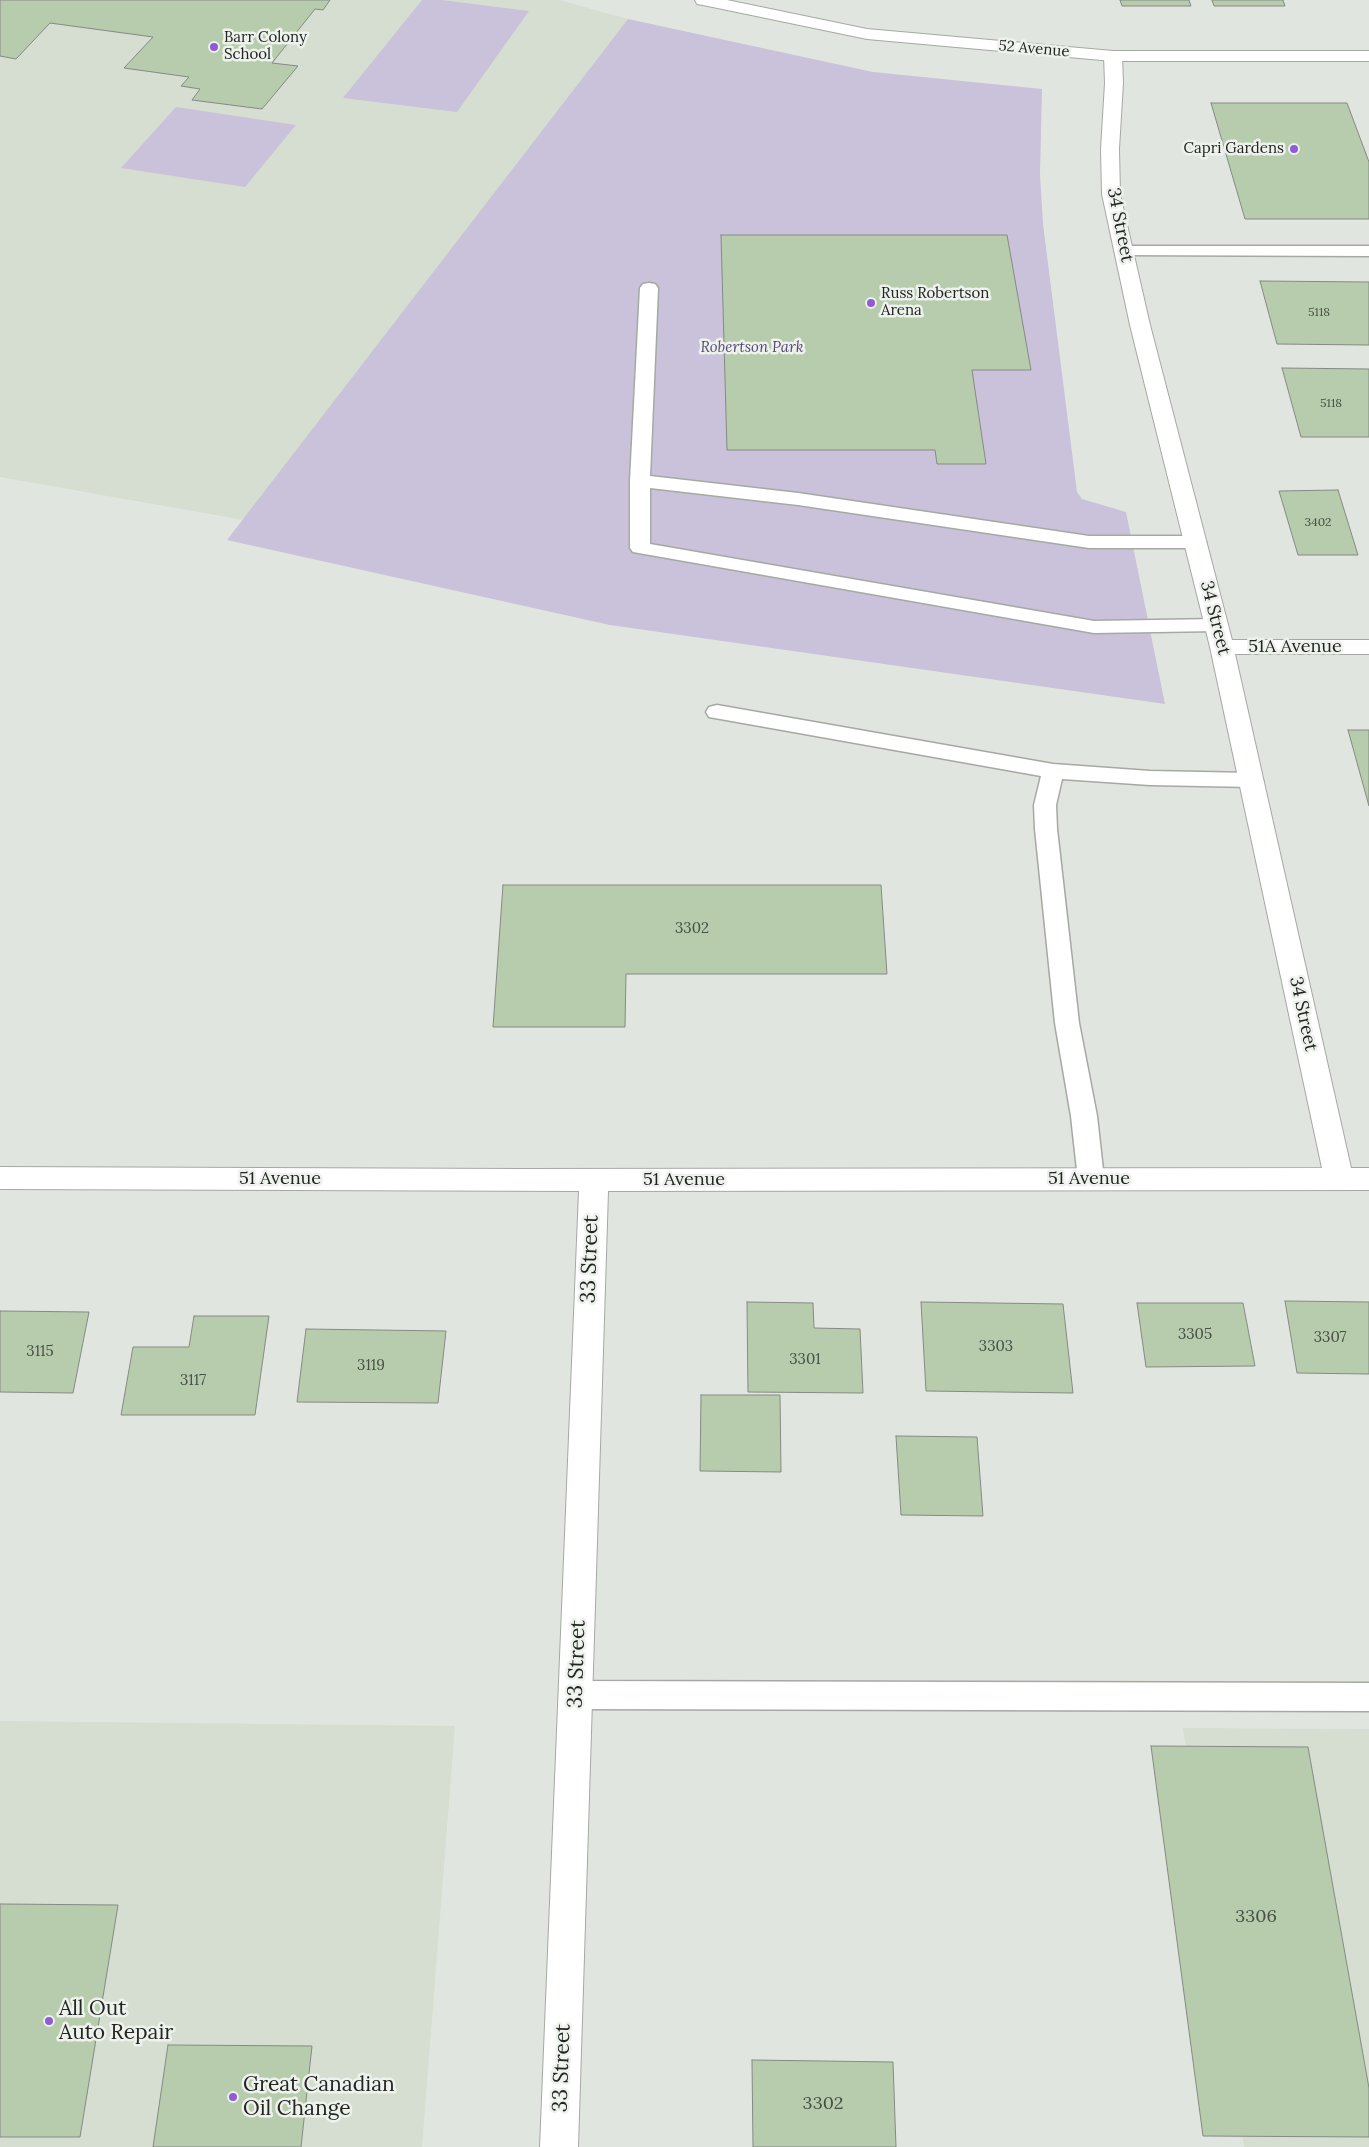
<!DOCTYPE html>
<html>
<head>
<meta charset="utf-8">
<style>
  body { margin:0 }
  canvas { display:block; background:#e1e5df }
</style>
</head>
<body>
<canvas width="1369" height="2147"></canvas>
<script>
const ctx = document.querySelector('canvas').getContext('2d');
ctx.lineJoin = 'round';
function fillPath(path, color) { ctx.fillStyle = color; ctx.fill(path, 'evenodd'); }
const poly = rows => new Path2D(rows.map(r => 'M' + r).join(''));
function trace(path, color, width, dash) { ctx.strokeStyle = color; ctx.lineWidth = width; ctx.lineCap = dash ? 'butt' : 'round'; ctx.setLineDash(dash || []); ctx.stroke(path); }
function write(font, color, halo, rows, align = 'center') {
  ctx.font = font + ' Lora,serif'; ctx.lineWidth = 5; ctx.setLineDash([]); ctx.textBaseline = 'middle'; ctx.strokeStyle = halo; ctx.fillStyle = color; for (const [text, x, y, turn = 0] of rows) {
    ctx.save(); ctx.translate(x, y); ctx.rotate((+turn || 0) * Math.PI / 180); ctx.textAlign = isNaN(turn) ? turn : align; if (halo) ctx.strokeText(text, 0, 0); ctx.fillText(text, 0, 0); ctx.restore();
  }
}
const built = poly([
  [0,0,559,0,628,19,244,520,0,477],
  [0,1721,455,1726,422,2147,0,2147],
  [1183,1728,1369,1729,1369,2147,1244,2147]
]);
const green = poly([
  [422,0,442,0,529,11,457,112,343,98],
  [628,19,873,72,1042,89,1040,175,1043,224,1077,492,1082,499,1126,512,1165,704,610,625,227,540],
  [176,107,296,125,245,187,121,168]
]);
const building = poly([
  [0,0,330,0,323,10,315,9,272,63,298,66,262,109,192,100,200,89,181,86,189,77,124,68,153,37,50,23,16,59,0,56,0,0],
  [1120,0,1189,0,1191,6,1122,6,1120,0],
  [1212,0,1283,0,1285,6,1214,6,1212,0],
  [1211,103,1347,103,1369,162,1369,219,1245,219,1211,103],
  [721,235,1007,235,1031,370,972,370,986,464,937,464,935,450,727,450,721,235],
  [1260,281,1369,282,1369,345,1277,344,1260,281],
  [1282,368,1369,369,1369,437,1301,437,1282,368],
  [1338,490,1358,555,1298,555,1279,491,1338,490],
  [1348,730,1369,730,1369,806,1348,730],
  [503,885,881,885,887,974,626,974,625,1027,493,1027,503,885],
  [1285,1301,1369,1302,1369,1374,1297,1373,1285,1301],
  [747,1302,813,1303,814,1328,860,1329,863,1393,748,1392,747,1302],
  [921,1302,1063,1304,1073,1393,926,1391,921,1302],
  [1137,1303,1243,1303,1255,1366,1146,1367,1137,1303],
  [0,1311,89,1312,73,1393,0,1392,0,1311],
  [194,1316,269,1316,255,1415,121,1415,133,1347,189,1347,194,1316],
  [306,1329,446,1331,438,1403,297,1402,306,1329],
  [701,1395,780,1395,781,1472,700,1471,701,1395],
  [896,1436,977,1437,983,1516,901,1515,896,1436],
  [1151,1746,1308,1747,1369,2088,1369,2137,1203,2136,1151,1746],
  [0,1904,118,1905,80,2137,0,2137,0,1904],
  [168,2045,312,2046,301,2147,153,2147,168,2045],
  [752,2060,893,2062,896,2147,753,2147,752,2060]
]);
const lane = poly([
  [1124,246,1369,246,1369,256,1118,255,1115,251,1118,247,1124,246],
  [649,283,655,284,658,288,650,476,798,493,1089,536,1196,536,1203,538,1206,542,1203,546,1196,548,1089,548,798,505,650,488,650,544,1094,621,1217,619,1224,620,1227,625,1224,630,1217,631,1094,633,633,552,630,548,630,481,640,288,643,284,649,283],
  [717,705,1053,764,1150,771,1252,773,1260,775,1263,780,1260,785,1252,787,1150,785,1062,779,1056,805,1057,829,1079,1023,1097,1116,1104,1179,1100,1186,1091,1189,1082,1186,1078,1179,1071,1116,1055,1023,1035,829,1034,805,1041,776,709,717,706,712,709,707,717,705],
  [576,1681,1369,1683,1369,1711,576,1709,565,1705,561,1695,565,1685,576,1681]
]);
const street = poly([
  [1113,51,1119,52,1122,56,1123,83,1119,149,1120,194,1150,325,1232,640,1369,640,1369,654,1235,654,1351,1168,1369,1168,1369,1190,608,1191,578,2147,540,2147,579,1191,0,1189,0,1167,520,1169,1322,1168,1210,647,1130,325,1102,194,1101,149,1105,83,1104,56,1107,52,1113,51]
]);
const secondary = poly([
  [695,0,727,0,867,29,1113,51,1369,51,1369,61,1113,61,867,39,703,5,697,4,695,0]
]);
const markers = [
  [214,47,5,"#8f5cd5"],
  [1294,149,5,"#8f5cd5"],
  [871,303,5,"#8f5cd5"],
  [49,2021,5,"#8f5cd5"],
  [233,2097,5,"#8f5cd5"]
];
const farNumbernames = [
  ["5118",1319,313],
  ["5118",1331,404],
  ["3402",1318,523]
];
const farPoinames = [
  ["Barr Colony",224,38],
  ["School",224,55],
  ["Capri Gardens",1284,149,"right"],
  ["Russ Robertson",881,294],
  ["Arena",881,311]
];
const farStreetnames = [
  ["52 Avenue",1034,49,5]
];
const farParknames = [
  ["Robertson Park",752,348]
];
const numberNames = [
  ["3302",692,929],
  ["3305",1195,1335],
  ["3307",1330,1338],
  ["3303",996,1347],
  ["3115",40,1352],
  ["3301",805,1360],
  ["3119",371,1366],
  ["3117",193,1381]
];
const streetNames = [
  ["34 Street",1120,225,79],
  ["34 Street",1215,618,76],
  ["51A Avenue",1295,647],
  ["34 Street",1303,1014,78],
  ["51 Avenue",280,1179],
  ["51 Avenue",1089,1179],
  ["51 Avenue",684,1180]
];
const nearNumbernames = [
  ["3306",1256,1917],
  ["3302",823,2104]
];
const nearStreetnames = [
  ["33 Street",590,1259,-88],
  ["33 Street",577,1664,-88],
  ["33 Street",562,2068,-88]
];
const nearPoinames = [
  ["All Out",59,2009],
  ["Auto Repair",59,2033],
  ["Great Canadian",243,2085],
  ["Oil Change",243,2109]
];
fillPath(built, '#d5ded1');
fillPath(green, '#cac2da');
fillPath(building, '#b6ccac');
trace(building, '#868a84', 1);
trace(lane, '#a5a9a3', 3);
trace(street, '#a5a9a3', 2);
trace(secondary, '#a5a9a3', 2);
fillPath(lane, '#fff');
fillPath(street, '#fff');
fillPath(secondary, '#fff');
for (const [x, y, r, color] of markers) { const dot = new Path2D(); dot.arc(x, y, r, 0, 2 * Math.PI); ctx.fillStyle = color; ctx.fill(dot); trace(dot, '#eef2ec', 2); }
write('12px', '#484f45', null, farNumbernames);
write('15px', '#232523', '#eef2ec', farPoinames, 'left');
write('15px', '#232523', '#eef2ec', farStreetnames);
write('italic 15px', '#5a4878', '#eef2ec', farParknames);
write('15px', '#484f45', null, numberNames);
write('18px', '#232523', '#eef2ec', streetNames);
write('18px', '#484f45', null, nearNumbernames);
write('21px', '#232523', '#eef2ec', nearStreetnames);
write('21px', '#232523', '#eef2ec', nearPoinames, 'left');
</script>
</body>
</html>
